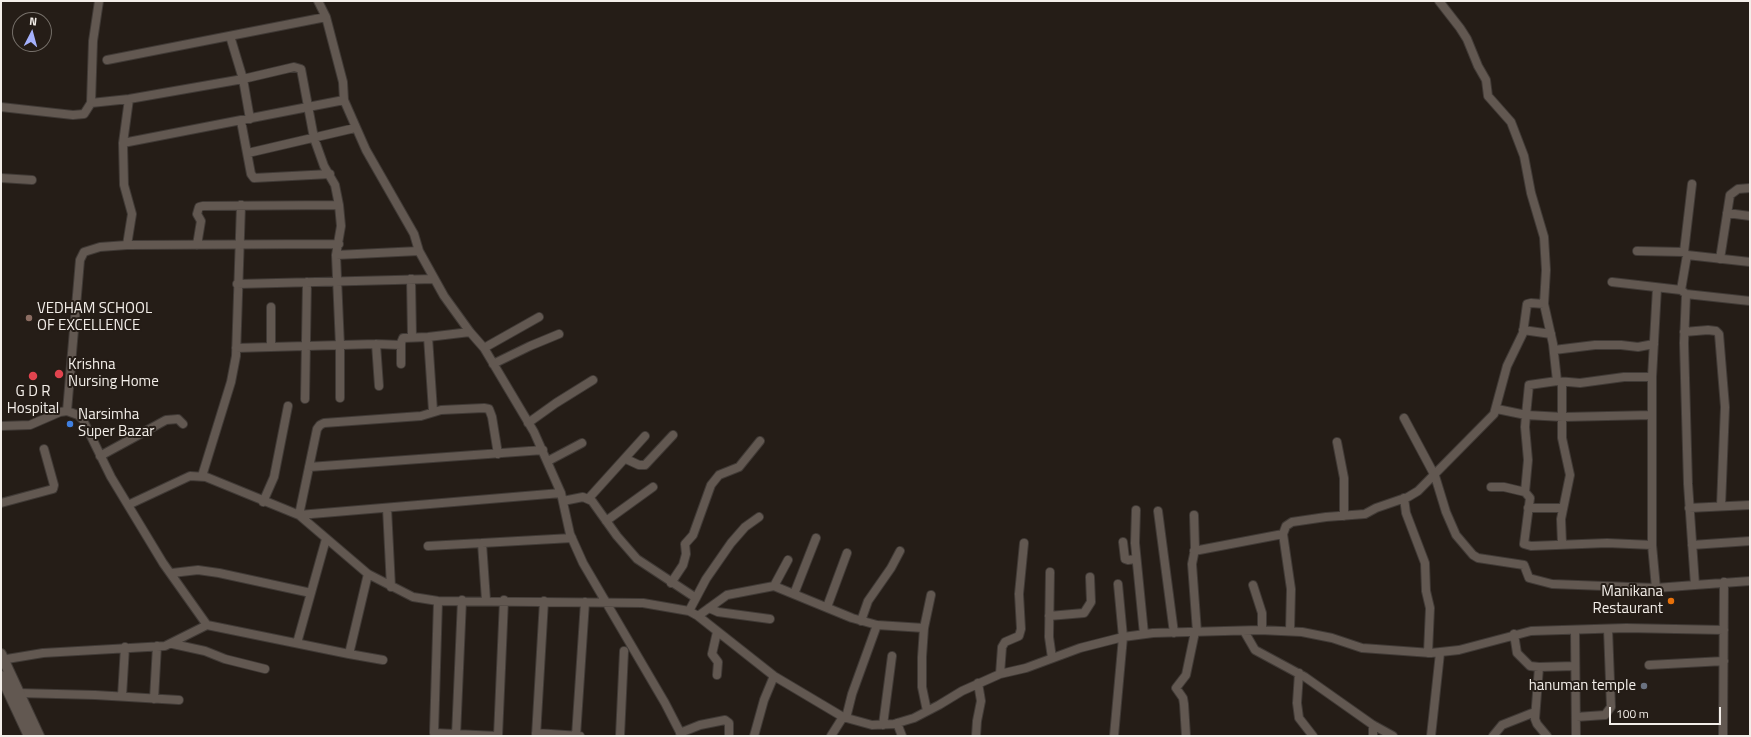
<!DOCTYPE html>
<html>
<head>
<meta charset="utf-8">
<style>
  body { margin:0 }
  #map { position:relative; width:1751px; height:737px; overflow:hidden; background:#251d17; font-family:"Titillium Web",sans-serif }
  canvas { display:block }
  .frame { position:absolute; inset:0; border:2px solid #f3eee9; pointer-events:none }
  .north { position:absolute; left:12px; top:12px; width:40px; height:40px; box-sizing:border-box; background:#251d17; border:1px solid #77716b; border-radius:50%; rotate:6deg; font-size:11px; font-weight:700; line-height:16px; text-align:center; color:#f3eee9 }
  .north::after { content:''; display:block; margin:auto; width:14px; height:18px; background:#a5b1fc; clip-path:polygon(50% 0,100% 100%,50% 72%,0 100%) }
  .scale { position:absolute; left:1609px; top:707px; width:112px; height:18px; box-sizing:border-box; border:2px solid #f3eee9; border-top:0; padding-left:5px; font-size:12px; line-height:14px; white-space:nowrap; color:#f3eee9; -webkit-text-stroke:3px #251d17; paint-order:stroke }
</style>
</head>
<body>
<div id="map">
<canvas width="1751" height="737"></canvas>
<div class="frame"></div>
<div class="north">N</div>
<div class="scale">100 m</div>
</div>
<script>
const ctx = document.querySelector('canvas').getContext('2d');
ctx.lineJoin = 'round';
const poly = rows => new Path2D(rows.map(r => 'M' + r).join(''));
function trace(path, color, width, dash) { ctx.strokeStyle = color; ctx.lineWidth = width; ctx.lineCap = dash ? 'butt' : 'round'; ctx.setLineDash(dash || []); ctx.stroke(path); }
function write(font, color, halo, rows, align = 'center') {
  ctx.font = font + ' "Titillium Web",sans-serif'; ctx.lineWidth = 4; ctx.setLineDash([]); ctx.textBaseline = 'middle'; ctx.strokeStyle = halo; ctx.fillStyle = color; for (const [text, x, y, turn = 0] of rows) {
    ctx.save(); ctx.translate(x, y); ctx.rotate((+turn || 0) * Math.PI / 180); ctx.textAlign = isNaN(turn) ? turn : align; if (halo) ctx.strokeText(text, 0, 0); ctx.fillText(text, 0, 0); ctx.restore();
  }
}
const minor = poly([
  [318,1,326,17,343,82,344,100,366,150,414,234,419,251,444,296,470,332,484,348,534,432,561,493,570,534,583,563,665,703,682,736],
  [1439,1,1460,28,1467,39,1478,66,1486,80,1488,96,1511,122,1524,156,1531,193,1544,237,1546,270,1544,304,1553,344,1557,381,1580,383,1624,377,1652,377],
  [230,36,243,79,250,119],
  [107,60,326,17],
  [129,99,123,143,344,100],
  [91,103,129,99,243,79,294,67,301,69,314,138,324,166,335,185,339,205,341,226,336,255,340,346,340,398],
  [1,107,73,115,84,114,91,103,93,41,99,1],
  [241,121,251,174,254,178,330,174],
  [123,143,124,185,132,214,127,245],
  [248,153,355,128],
  [1,178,32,180],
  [1727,213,1750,216],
  [197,245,201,221,197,214,199,207,203,206,339,205],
  [1637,251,1684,252,1687,255,1750,262],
  [1684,252,1692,184],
  [336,255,419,251],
  [1720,259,1730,195,1738,189,1750,188],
  [411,279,412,337],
  [1612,282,1681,290,1686,294,1750,301],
  [237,284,434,279],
  [1681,290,1687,255],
  [1686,294,1684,343,1688,484,1695,585,1750,581],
  [271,307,271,347],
  [1523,330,1551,334],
  [1684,332,1708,330,1716,331,1719,334,1725,407,1721,506],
  [428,337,433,411],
  [376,344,379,386],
  [236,348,376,344,401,345],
  [484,348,539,317],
  [1554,350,1595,345,1621,345,1638,347,1654,344],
  [401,364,401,343,403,338,428,337,470,332],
  [493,364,530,346,559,334],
  [1557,381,1529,385,1526,415,1563,417,1652,415,1652,545],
  [1562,382,1562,438,1570,475,1561,519,1562,544],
  [305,399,307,282],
  [1497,409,1526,415,1525,427,1528,460,1525,492,1530,498,1524,544,1531,546,1607,543,1652,545,1656,588],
  [67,411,80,260,84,252,100,247,127,245,339,244],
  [1652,415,1652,377,1657,288],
  [1404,418,1435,476,1446,512,1456,535,1473,555,1478,558,1524,565,1529,578,1552,584,1656,588,1695,585],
  [528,423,556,403,593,380],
  [1,426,30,425,60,412,67,411,78,415,83,420,111,477,163,563,207,625],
  [1337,442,1344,478,1344,516],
  [100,456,166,420,178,419,183,424],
  [626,459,639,465,645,465,673,435],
  [548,461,582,443],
  [309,467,543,450],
  [202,476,231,382,236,356,241,205],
  [1491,487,1504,487,1525,492],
  [589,498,645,436],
  [1404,498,1406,513,1425,563,1426,591,1430,608,1428,653],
  [563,501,583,497,592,501,617,536,637,559,696,598],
  [263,502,274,477,288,406],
  [1,503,53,489,54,485,44,449],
  [128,505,190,476,206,477,299,515,368,574,413,597,438,601,643,603,689,611,698,616,774,676,843,717,872,725,894,724,914,718,939,705,962,691,1000,674,1026,668,1080,648,1123,637,1153,633,1260,630,1302,632,1332,638,1362,648,1431,653,1459,650,1531,631,1626,628,1724,630],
  [387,508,391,587],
  [1528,508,1563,508],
  [1689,508,1750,505],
  [1136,510,1135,543,1144,634],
  [1158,511,1174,633],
  [299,515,317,429,320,425,324,423,421,416,441,410,484,408,489,409,492,417,498,454],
  [299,515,561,493],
  [1194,515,1195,549,1192,564,1197,632],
  [606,521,653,487],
  [1283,534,1286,526,1292,522,1326,517,1365,514,1376,508,1408,497,1418,491,1494,414,1507,366,1523,333,1527,304,1531,303,1544,304],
  [1123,542,1125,559,1128,560,1136,559],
  [1692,545,1750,541],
  [428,546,482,543],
  [1194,551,1283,534,1291,589,1290,631],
  [1050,572,1049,637,1052,658],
  [172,573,198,570,219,573,311,593],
  [671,583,683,565,686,554,685,544,693,535,711,485,719,475,739,467,760,441],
  [1253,585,1262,613,1262,630],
  [774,586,788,560],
  [794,594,816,538],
  [486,600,482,543,572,538],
  [438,601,434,733,497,736],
  [827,607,847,553],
  [709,608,718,612,770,619],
  [689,611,706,579,731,543,745,527,759,517],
  [698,616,727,595,774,586,852,618,877,625],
  [1049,616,1084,613,1091,602,1090,577],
  [861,621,868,601,891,568,900,551],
  [1575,630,1576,736],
  [1244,631,1255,650,1305,677,1373,725,1393,736],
  [1514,634,1517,653,1530,666,1539,667,1575,666],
  [297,643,326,539],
  [173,644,205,651,225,659,265,669],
  [349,654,383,660],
  [1,660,43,653,165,646,207,625,349,654,368,574],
  [1649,665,1724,661],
  [1539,667,1535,719,1537,724,1547,736],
  [1299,673,1297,703,1299,718,1313,736],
  [1000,674,1002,647,1005,642,1019,636,1021,629,1019,594,1024,543],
  [717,675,718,662,712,654,717,632],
  [18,693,95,695,179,700],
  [122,696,125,647],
  [154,699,157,646],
  [927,711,922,687,922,657,924,628,931,595],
  [1576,717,1605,715,1611,707,1608,629],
  [846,718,852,694,877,625,924,628],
  [897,723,902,736],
  [883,725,892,656],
  [536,733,580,736],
  [680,733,700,725,725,720,729,723,729,736],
  [456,736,462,600],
  [498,736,504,600],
  [536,736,544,601],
  [576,736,585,602],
  [620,736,624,651],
  [754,736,764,700,774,676],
  [831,736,843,717],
  [976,736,977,721,981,701,978,683],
  [1114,736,1123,637,1118,584],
  [1186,736,1184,704,1183,698,1176,688,1186,675,1195,632],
  [1373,736,1373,725],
  [1431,736,1440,653],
  [1493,736,1502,725,1535,712],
  [1723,736,1724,582]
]);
const tertiary = poly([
  [1,654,39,736],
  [1,676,29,736]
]);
const markers = [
  [29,318,4,"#8d6e63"],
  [59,374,5,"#e0444e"],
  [33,376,5,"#e0444e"],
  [70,424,4,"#3f7fe0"],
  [1671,601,4,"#e8710a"],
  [1644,686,4,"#6b7280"]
];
const poiNames = [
  ["VEDHAM SCHOOL",37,309],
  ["OF EXCELLENCE",37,326],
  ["Krishna",68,365],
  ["Nursing Home",68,382],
  ["G D R",33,392,"center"],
  ["Hospital",33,409,"center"],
  ["Narsimha",78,415],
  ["Super Bazar",78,432],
  ["Manikana",1663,592,"right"],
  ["Restaurant",1663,609,"right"],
  ["hanuman temple",1636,686,"right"]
];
trace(minor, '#403a36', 10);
trace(tertiary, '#403a36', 12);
trace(minor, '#625851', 8);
trace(tertiary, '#625851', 10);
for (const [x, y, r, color] of markers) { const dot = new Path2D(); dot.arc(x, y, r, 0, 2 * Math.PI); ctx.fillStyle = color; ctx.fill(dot); trace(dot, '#251d17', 1.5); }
write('15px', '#f3eee9', '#251d17', poiNames, 'left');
</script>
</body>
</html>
